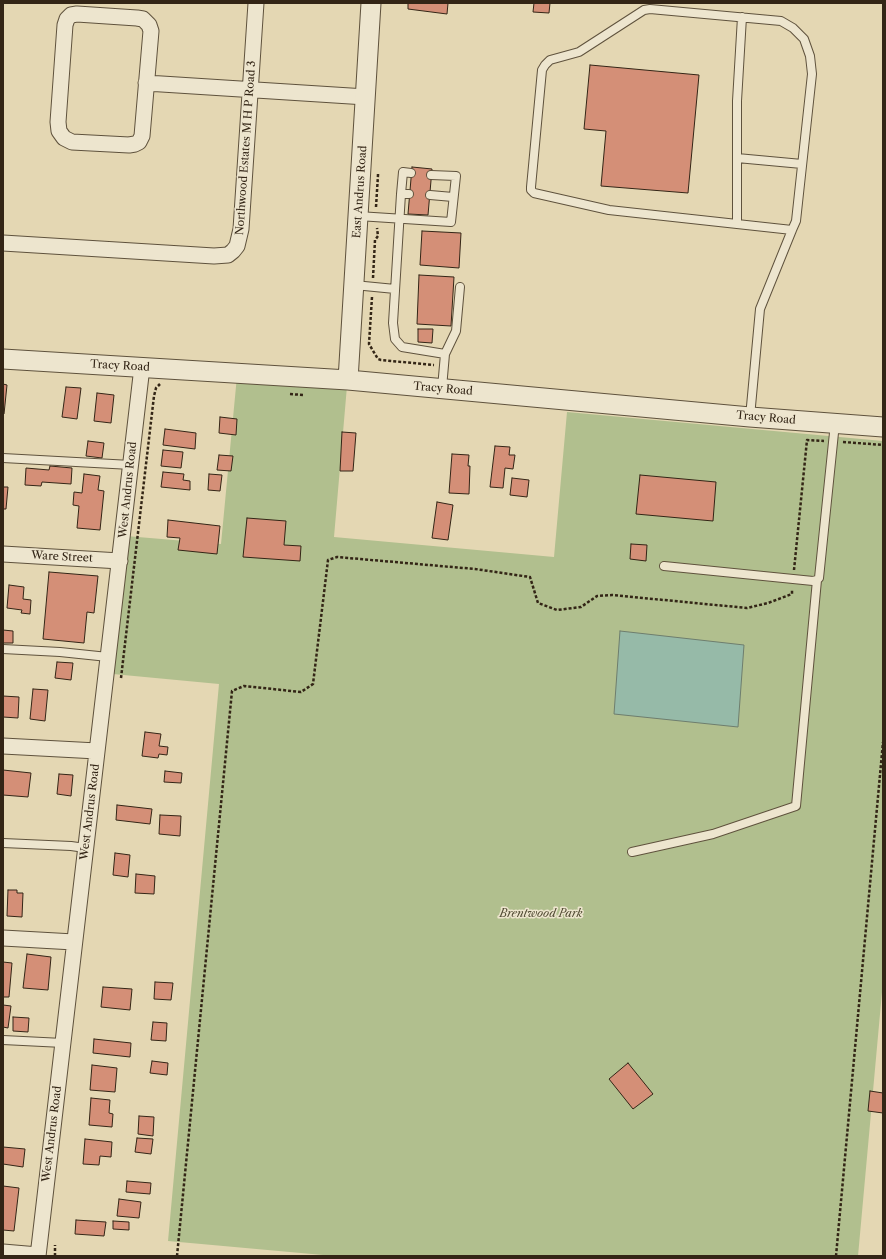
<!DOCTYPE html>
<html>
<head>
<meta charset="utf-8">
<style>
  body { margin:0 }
  #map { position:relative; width:886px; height:1259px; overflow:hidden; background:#e4d7b3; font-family:"Libre Caslon Text",serif }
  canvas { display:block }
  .frame { position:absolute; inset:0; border:4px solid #332516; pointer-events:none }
</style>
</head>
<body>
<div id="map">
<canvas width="886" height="1259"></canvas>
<div class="frame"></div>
</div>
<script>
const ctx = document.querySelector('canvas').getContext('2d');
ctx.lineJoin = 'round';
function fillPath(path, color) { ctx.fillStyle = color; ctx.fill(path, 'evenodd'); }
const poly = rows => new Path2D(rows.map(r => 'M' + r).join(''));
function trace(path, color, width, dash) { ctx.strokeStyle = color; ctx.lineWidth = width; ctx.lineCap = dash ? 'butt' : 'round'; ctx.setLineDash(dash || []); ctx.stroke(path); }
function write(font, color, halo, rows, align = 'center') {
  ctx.font = font + ' "Libre Caslon Text",serif'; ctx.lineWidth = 3; ctx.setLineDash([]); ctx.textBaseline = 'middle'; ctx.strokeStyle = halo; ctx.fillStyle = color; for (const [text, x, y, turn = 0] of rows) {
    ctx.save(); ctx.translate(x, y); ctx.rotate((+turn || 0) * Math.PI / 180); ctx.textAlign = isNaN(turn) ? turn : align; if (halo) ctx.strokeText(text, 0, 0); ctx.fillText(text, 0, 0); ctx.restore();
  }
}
const green = poly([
  [237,376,347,386,334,537,554,557,567,412,883,441,883,981,858,1256,334,1256,168,1241,219,684,113,674,126,536,221,544]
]);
const water = poly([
  [620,631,744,645,738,727,614,714,620,631]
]);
const building = poly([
  [408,3,448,3,447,14,408,9,408,3],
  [534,3,550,3,549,13,533,12,534,3],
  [590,65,699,75,688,193,601,186,606,131,584,129,590,65],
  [412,167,432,169,428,215,408,214,412,167],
  [422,231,461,233,459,268,420,265,422,231],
  [419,275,454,277,451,326,417,324,419,275],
  [418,329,433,329,432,343,418,342,418,329],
  [3,384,7,385,4,414,3,414,3,384],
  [66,387,81,388,77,419,62,417,66,387],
  [97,393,114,395,111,423,94,421,97,393],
  [220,417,237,419,236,435,219,433,220,417],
  [165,429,196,433,195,449,163,445,165,429],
  [342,432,356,433,353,471,340,471,342,432],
  [88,441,104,443,102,458,86,456,88,441],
  [495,446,510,447,509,455,515,455,513,469,505,468,503,488,490,487,495,446],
  [163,450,183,452,181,468,161,466,163,450],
  [452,454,469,455,468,466,470,466,469,494,449,493,452,454],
  [219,455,233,456,231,471,217,470,219,455],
  [50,466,72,468,71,484,42,482,41,486,25,485,26,468,49,470,50,466],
  [163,472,184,474,183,480,190,481,190,490,161,487,163,472],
  [84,474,100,476,98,490,104,491,100,530,77,528,79,506,73,505,74,492,82,493,84,474],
  [209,474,222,475,220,491,208,490,209,474],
  [640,475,716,482,713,521,636,514,640,475],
  [512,478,529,480,527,497,510,495,512,478],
  [3,487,8,487,6,509,3,509,3,487],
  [437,502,453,505,448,540,432,538,437,502],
  [247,518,286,521,284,545,301,546,300,561,243,557,247,518],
  [168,520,220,526,217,554,178,550,180,538,167,537,168,520],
  [631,544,647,545,646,561,630,559,631,544],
  [49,572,98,576,94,613,87,612,84,643,43,639,49,572],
  [9,585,24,587,23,599,31,600,30,614,21,613,22,610,7,608,9,585],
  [3,630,13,631,13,643,3,643,3,630],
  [57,662,73,663,71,680,55,678,57,662],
  [33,689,48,690,45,721,30,719,33,689],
  [3,696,19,697,18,718,3,717,3,696],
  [145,732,161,734,159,746,168,747,167,755,159,754,158,758,142,756,145,732],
  [3,770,31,773,28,797,3,795,3,770],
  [165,771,182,773,181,783,164,782,165,771],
  [59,774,73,775,71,796,57,794,59,774],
  [117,805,152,809,150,824,116,820,117,805],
  [160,815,181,816,180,836,159,834,160,815],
  [115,853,130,855,128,877,113,875,115,853],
  [136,874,155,876,154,894,135,893,136,874],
  [8,890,17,890,17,893,23,893,22,917,7,916,8,890],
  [27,954,51,957,48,990,23,988,27,954],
  [3,962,12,963,9,997,3,997,3,962],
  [155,982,173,983,171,1000,154,999,155,982],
  [103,987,132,989,130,1010,101,1007,103,987],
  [3,1005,11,1006,8,1028,3,1027,3,1005],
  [13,1017,29,1018,28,1032,13,1031,13,1017],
  [153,1022,167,1023,166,1041,151,1040,153,1022],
  [94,1039,131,1043,130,1057,93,1053,94,1039],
  [152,1061,168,1063,167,1075,150,1073,152,1061],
  [628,1063,653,1094,633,1109,609,1079,628,1063],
  [92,1065,117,1068,115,1092,90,1090,92,1065],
  [870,1091,883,1093,883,1113,868,1111,870,1091],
  [91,1098,110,1100,109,1113,113,1114,112,1127,89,1125,91,1098],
  [139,1116,154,1117,153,1136,138,1134,139,1116],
  [137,1138,153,1139,151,1154,135,1152,137,1138],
  [85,1139,112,1142,111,1157,100,1156,99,1165,83,1164,85,1139],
  [3,1147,25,1149,23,1167,3,1164,3,1147],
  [127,1181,151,1183,150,1194,126,1192,127,1181],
  [3,1186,19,1188,14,1231,3,1230,3,1186],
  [119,1199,141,1202,139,1218,117,1216,119,1199],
  [76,1220,106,1222,104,1236,75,1234,76,1220],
  [113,1221,129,1222,129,1230,113,1229,113,1221]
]);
const path = poly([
  [376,207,378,175,378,172],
  [373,278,375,240,378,236,377,228],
  [372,297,369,344,378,359,381,360,434,365],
  [290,394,303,395],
  [843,442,883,445],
  [794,570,807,440,824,441],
  [121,678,154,396,156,388,160,384],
  [55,1256,55,1245],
  [177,1256,232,691,244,686,301,692,313,684,328,560,337,557,475,569,530,577,538,603,557,610,581,607,597,596,612,595,747,608,768,603,792,594,792,589],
  [836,1256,883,742]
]);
const service = poly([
  [737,158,802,164],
  [401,194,403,172,411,173],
  [409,194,401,194,393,323,395,339,402,347,445,354,442,388],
  [430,195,453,197],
  [358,216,451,222,456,176,431,175],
  [737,224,737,101,742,17],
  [354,285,395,289],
  [445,354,456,331,460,287],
  [750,417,760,309,792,230,796,221,812,74,810,56,804,39,793,28,781,21,650,9,644,10,579,52,550,60,545,65,542,70,531,187,531,190,534,193,609,210,792,230],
  [3,458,131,465],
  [664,566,813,581,817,580,819,578,835,423],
  [3,649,60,652,108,657],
  [3,843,71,846,85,848],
  [632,852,713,834,796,806,817,580],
  [3,1040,63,1043]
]);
const minor = poly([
  [77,14,137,18,143,19,149,25,151,31,142,136,139,142,135,144,129,145,72,142,64,138,59,131,58,122,65,25,67,19,71,15,77,14],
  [146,83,366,97],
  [3,243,214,256,228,255,233,251,237,246,241,229,256,3],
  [3,554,120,561],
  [3,746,97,751],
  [3,938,74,942],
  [3,1252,38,1255],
  [38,1256,142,367]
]);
const tertiary = poly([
  [3,359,348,380,750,417,883,427],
  [348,380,371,3]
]);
const streetNames = [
  ["Northwood Estates M H P Road 3",246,148,-86],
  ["East Andrus Road",360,192,-86],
  ["Tracy Road",120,366,3],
  ["Tracy Road",443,389,5],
  ["Tracy Road",766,418,5],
  ["West Andrus Road",128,490,-84],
  ["Ware Street",62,557,3],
  ["West Andrus Road",90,812,-83],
  ["West Andrus Road",52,1134,-83]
];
const parkNames = [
  ["Brentwood Park",541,914]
];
fillPath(green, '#b1bf8e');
fillPath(water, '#96baa8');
trace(water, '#6e7e6e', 1);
fillPath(building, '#d48f77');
trace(building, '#332516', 1);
trace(service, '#5f523d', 10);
trace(minor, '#5f523d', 17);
trace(tertiary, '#5f523d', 21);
trace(path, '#332516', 2.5, [3, 2]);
trace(service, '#ede5ce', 8);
trace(minor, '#ede5ce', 15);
trace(tertiary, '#ede5ce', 19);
write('11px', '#332516', '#ede5ce', streetNames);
write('italic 11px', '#524c34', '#ede5ce', parkNames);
</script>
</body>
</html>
